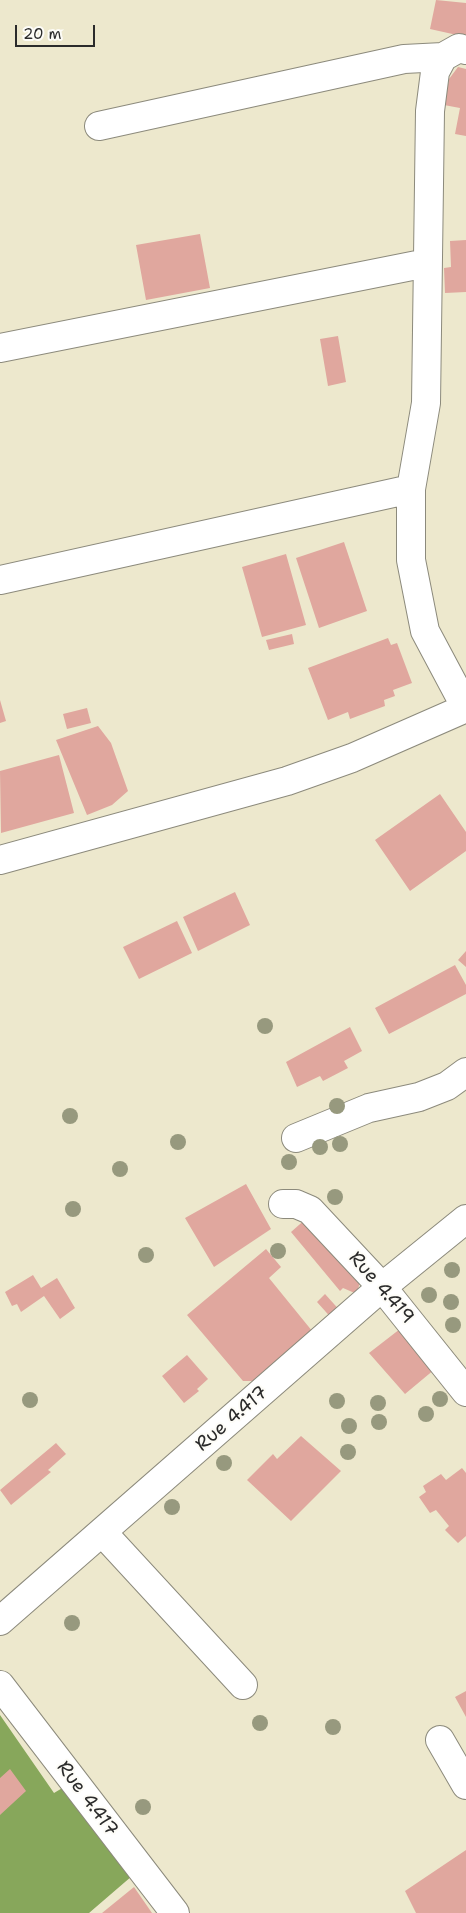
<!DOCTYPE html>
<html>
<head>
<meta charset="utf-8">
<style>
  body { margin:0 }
  #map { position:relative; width:466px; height:1913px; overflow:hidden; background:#ede8cd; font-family:"Shantell Sans",sans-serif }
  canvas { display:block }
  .scale { position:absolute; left:15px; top:25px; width:80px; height:22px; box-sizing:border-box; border:2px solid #2b2b2b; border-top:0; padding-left:6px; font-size:15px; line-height:18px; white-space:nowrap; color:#2b2b2b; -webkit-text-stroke:4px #fdfcf7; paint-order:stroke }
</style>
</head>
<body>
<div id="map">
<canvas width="466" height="1913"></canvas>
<div class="scale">20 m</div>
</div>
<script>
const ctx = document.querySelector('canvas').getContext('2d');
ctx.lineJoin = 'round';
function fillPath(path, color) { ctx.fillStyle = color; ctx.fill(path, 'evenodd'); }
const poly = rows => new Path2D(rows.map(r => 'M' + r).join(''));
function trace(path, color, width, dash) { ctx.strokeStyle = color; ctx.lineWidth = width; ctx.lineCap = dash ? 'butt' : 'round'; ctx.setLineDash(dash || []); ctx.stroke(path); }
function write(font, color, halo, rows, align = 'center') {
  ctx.font = font + ' "Shantell Sans",sans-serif'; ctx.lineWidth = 4; ctx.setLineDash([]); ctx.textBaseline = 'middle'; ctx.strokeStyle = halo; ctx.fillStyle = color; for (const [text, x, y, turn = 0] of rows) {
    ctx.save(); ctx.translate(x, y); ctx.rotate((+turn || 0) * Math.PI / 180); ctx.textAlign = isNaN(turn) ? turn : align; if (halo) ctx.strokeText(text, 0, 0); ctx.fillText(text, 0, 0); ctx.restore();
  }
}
const forest = poly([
  [0,1715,54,1793,69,1784,132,1876,89,1913,0,1913]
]);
const building = poly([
  [436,0,466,3,466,37,430,29],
  [458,67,466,69,466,136,455,134,460,108,444,105,449,79],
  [200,234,210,288,146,300,136,245],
  [466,240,466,292,445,293,444,268,451,267,450,241],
  [338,336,346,382,328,386,320,339],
  [344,542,367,611,319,628,296,558],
  [286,554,306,625,262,637,242,567],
  [292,634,294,644,269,650,266,640],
  [388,638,391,645,397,643,412,683,393,690,395,696,384,700,385,706,350,719,348,712,328,720,308,668],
  [0,700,6,721,0,723],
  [87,708,91,723,67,729,63,714],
  [98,726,111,743,128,791,112,805,87,815,56,740],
  [59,755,74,813,1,833,0,771],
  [440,794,466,832,466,851,410,891,375,840],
  [235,892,250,925,198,951,183,917],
  [177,921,192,953,139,979,123,947],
  [466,951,466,967,458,960],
  [455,965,466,985,466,994,389,1034,375,1008],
  [350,1027,362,1051,344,1061,348,1068,323,1081,320,1076,297,1087,286,1062],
  [246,1184,271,1229,214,1267,185,1218],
  [308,1217,360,1281,357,1294,343,1288,340,1291,291,1232],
  [266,1249,281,1267,269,1278,317,1337,264,1381,243,1381,187,1315],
  [33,1275,41,1288,57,1278,75,1308,60,1319,44,1296,21,1312,17,1304,12,1306,5,1292],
  [325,1294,343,1314,334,1321,317,1302],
  [400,1329,435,1369,405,1394,369,1353],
  [187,1355,208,1379,197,1389,199,1391,184,1403,162,1376],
  [301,1436,341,1471,291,1521,247,1480,273,1454,277,1459],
  [56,1443,66,1454,48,1470,51,1472,11,1505,0,1490],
  [462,1468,466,1473,466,1536,458,1543,445,1530,449,1526,436,1510,430,1513,419,1497,426,1492,423,1486,441,1474,446,1480],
  [466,1691,466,1717,455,1697],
  [10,1769,26,1791,0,1815,0,1778],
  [466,1850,466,1913,416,1913,405,1891],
  [134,1887,152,1913,102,1913]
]);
const minor = poly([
  [99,126,404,59,443,57],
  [0,348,427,263],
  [0,580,411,489],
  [466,708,425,631,411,560,411,489,426,403,430,111,435,72,443,57,459,48,466,50],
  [0,860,287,781,352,758,466,708],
  [296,1138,369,1108,419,1097,447,1086,466,1072],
  [283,1204,296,1204,310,1210,382,1287,466,1392],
  [102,1532,243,1685],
  [0,1621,382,1287,466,1219],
  [0,1685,175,1913],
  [440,1740,466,1785]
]);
const trees = [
  [265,1026],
  [337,1106],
  [70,1116],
  [178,1142],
  [340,1144],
  [320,1147],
  [289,1162],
  [120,1169],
  [335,1197],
  [73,1209],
  [278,1251],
  [146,1255],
  [452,1270],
  [429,1295],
  [451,1302],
  [453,1325],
  [440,1399],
  [30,1400],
  [337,1401],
  [378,1403],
  [426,1414],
  [379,1422],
  [349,1426],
  [348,1452],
  [224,1463],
  [172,1507],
  [72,1623],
  [260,1723],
  [333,1727],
  [143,1807]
];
const streetNames = [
  ["Rue 4.419",381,1288,49],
  ["Rue 4.417",232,1419,-41],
  ["Rue 4.417",87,1799,53]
];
fillPath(forest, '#87a75b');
fillPath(building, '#e0a79e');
trace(minor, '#8c8a7c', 30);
trace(minor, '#fff', 28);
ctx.fillStyle = '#97997e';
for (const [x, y] of trees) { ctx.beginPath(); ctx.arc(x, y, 8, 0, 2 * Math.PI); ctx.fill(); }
write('19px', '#2b2b2b', '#fdfcf7', streetNames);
</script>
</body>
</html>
